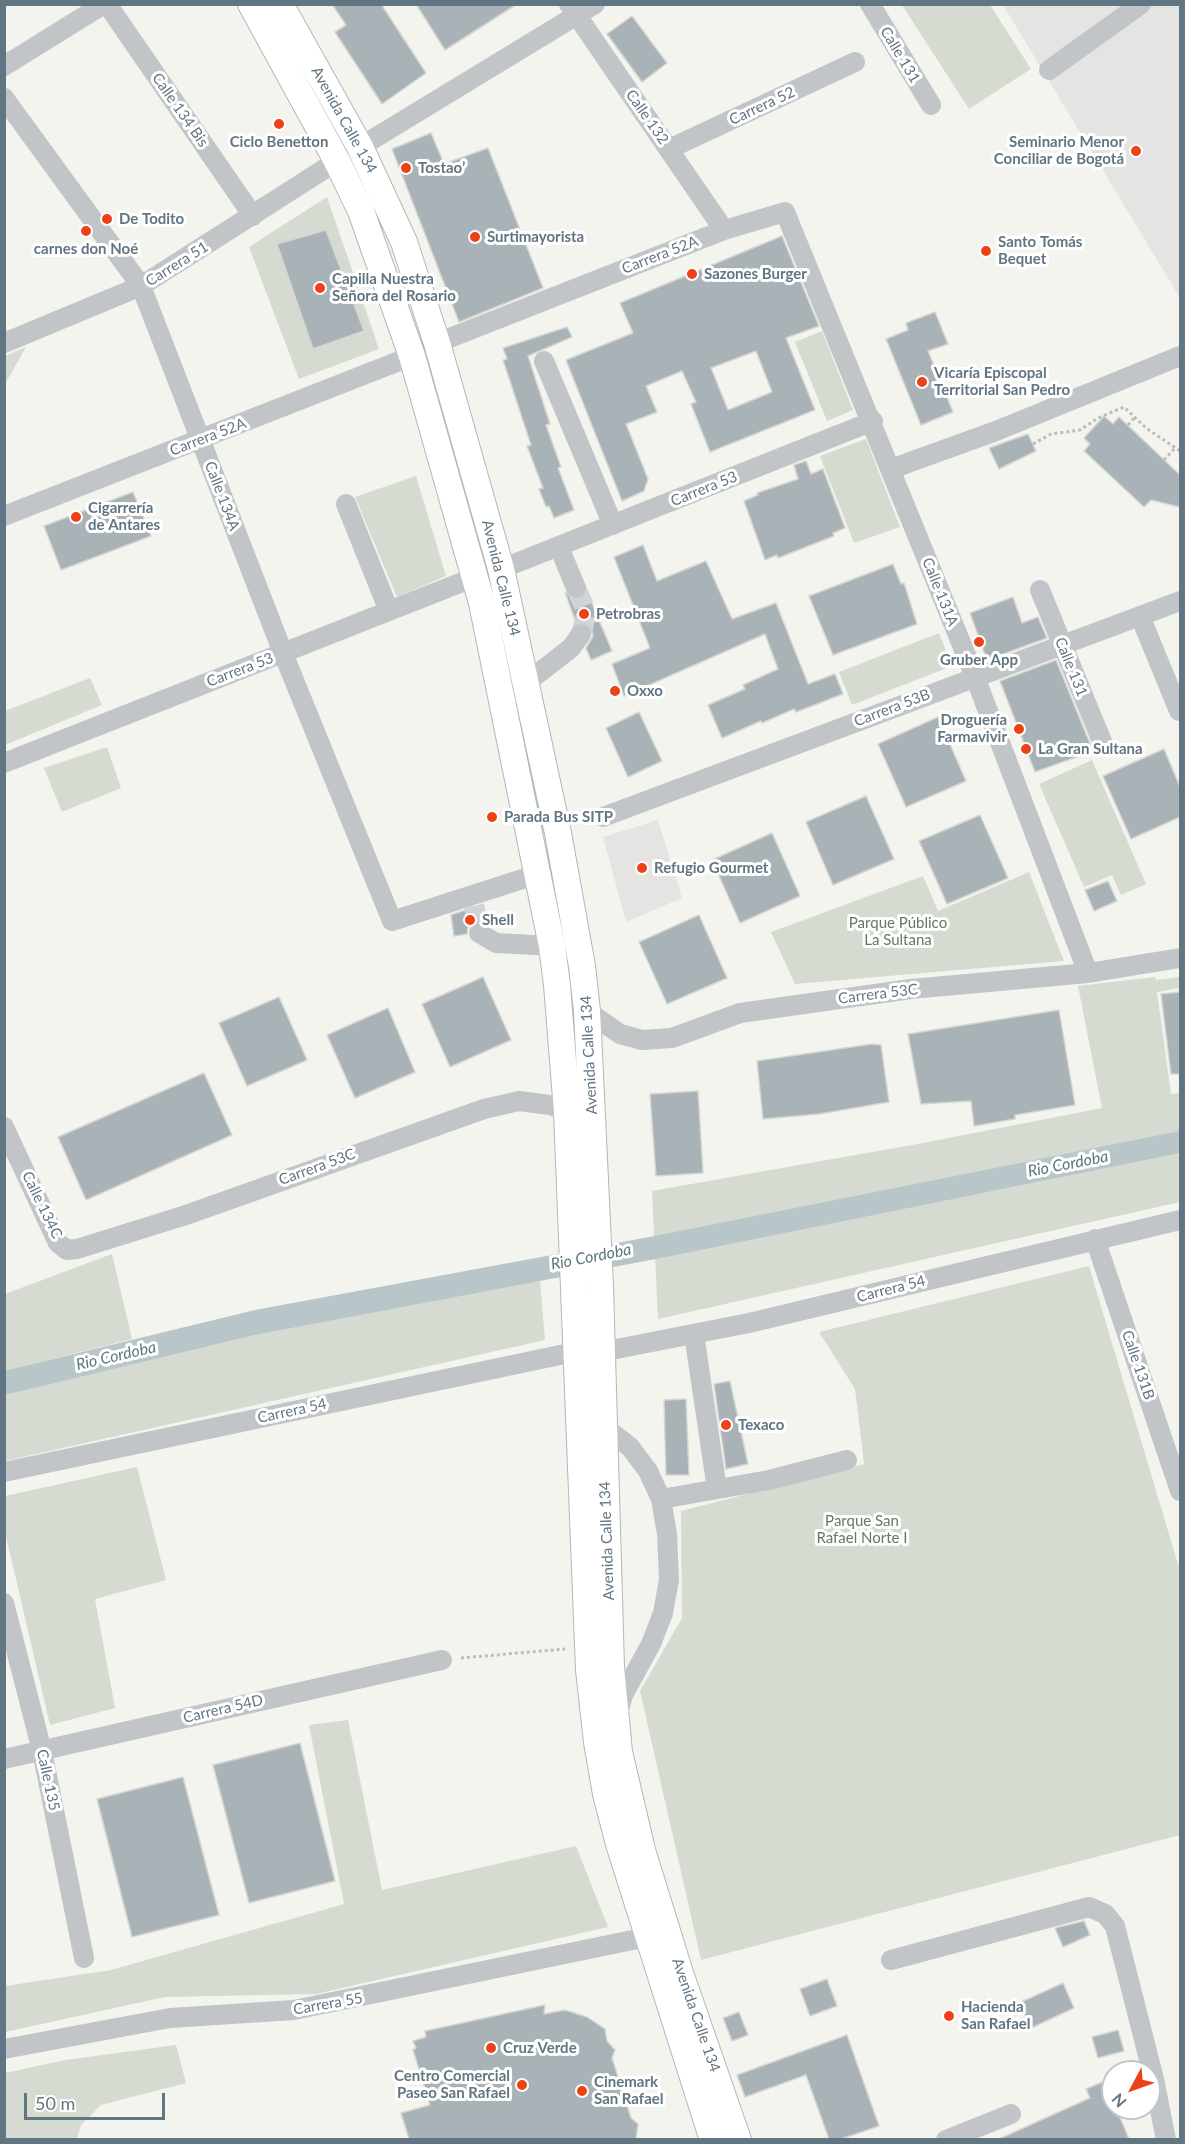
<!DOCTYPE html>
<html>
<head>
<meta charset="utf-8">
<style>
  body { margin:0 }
  #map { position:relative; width:1185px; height:2144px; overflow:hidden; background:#f4f4ef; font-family:Lato,sans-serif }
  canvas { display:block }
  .frame { position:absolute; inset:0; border:6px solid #617582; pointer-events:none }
  .north { position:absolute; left:1101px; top:2060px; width:60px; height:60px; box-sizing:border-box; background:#fff; border:2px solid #c0c8cd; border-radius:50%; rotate:229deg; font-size:16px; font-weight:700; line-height:24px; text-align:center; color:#617582 }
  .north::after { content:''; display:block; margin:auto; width:21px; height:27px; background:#eb4218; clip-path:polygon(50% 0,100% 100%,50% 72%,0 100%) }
  .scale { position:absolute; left:24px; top:2093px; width:141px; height:27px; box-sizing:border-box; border:3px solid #617582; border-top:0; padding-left:8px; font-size:18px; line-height:21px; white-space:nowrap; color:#617582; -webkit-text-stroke:4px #fff; paint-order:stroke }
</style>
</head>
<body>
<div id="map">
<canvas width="1185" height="2144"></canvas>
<div class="frame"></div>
<div class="north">N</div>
<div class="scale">50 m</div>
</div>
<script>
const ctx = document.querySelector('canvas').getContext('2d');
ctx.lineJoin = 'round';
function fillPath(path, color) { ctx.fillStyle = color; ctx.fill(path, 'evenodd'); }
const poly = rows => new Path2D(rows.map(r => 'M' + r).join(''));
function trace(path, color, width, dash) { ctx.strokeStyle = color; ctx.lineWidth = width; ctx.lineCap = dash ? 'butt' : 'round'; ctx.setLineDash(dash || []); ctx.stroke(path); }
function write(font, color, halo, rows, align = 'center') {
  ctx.font = font + ' Lato,sans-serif'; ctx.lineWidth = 6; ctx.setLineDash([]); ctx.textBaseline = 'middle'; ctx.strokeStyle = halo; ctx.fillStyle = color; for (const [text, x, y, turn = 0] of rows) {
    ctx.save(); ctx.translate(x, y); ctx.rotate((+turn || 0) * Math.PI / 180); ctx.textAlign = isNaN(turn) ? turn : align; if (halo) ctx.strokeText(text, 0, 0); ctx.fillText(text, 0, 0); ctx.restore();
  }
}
const built = poly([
  [1003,5,1180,5,1180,298],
  [658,820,682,898,626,922,603,837]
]);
const green = poly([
  [902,5,990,5,1031,69,969,109],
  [327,197,379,349,299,379,249,247],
  [822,331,853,410,827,421,795,342],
  [26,347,5,384,5,356],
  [866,439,900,527,854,543,820,456],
  [416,476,446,576,397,597,355,497],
  [939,633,952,666,852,705,839,672],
  [90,678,102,705,5,745,5,711],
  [107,747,121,788,62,812,44,768],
  [1092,760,1146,884,1121,895,1112,875,1084,887,1039,784],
  [1029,872,1064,961,795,984,771,932,923,876,938,911],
  [1155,977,1156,980,1180,977,1180,988,1157,992,1171,1094,1180,1093,1180,1202,658,1319,652,1191,923,1143,1102,1108,1078,986],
  [112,1254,132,1339,5,1371,5,1294],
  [1089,1266,1180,1571,1180,1835,701,1960,640,1691,682,1618,681,1511,864,1464,855,1389,819,1332],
  [540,1280,545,1340,5,1461,4,1395,255,1335],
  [137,1467,166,1580,95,1599,115,1708,50,1725,5,1532,5,1496],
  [348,1720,382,1890,576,1846,608,1927,316,1994,165,1997,5,2032,5,1986,111,1970,344,1904,309,1725],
  [176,2045,186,2083,101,2105,81,2125,77,2139,5,2139,5,2073,65,2060]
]);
const water = poly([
  [1180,1131,1180,1153,661,1258,255,1335,5,1395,4,1371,255,1310,660,1235]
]);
const building = poly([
  [332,4,381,4,426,73,382,104,335,32,346,25,332,4],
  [416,4,517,4,445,50,416,4],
  [632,16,667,63,642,82,607,34,632,16],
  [431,133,444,164,488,148,543,288,459,322,392,149,431,133],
  [326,230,364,331,313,349,277,244,326,230],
  [782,236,819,326,786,338,815,410,710,452,691,404,696,402,682,371,646,386,657,412,626,424,648,479,644,491,622,501,566,360,633,333,620,303,782,236],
  [756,351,772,392,728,410,711,368,756,351],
  [935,312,948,344,928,351,953,412,921,425,886,339,908,330,906,323,935,312],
  [567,327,572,337,528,356,550,424,546,425,561,467,558,468,574,510,554,518,549,506,546,507,539,489,543,488,527,446,531,445,503,360,507,359,503,348,567,327],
  [1104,416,1113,424,1119,417,1180,475,1180,507,1151,500,1144,507,1084,451,1090,444,1084,438,1104,416],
  [1028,434,1036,451,999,469,989,448,1028,434],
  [806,461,811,474,823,469,845,528,833,533,834,536,778,558,777,555,765,560,744,501,758,495,757,493,798,479,794,465,806,461],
  [133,492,151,536,61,570,44,526,133,492],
  [643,545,657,581,706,561,732,619,776,603,808,684,835,674,843,694,796,712,794,709,762,723,761,721,722,738,708,705,745,689,743,685,778,669,765,634,624,696,612,664,650,648,614,557,643,545],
  [893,564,901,584,904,583,917,624,833,655,809,596,893,564],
  [565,592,575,600,581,599,587,592,612,651,591,660,586,648,593,636,592,630,587,624,576,623,565,592],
  [1013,597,1022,623,1038,617,1047,638,987,660,970,613,1013,597],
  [1056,660,1093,751,1035,772,1000,681,1056,660],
  [639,712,662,761,628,777,606,728,639,712],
  [938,717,966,781,906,807,878,744,938,717],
  [1164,749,1180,787,1180,817,1131,839,1103,776,1164,749],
  [866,796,894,859,833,885,806,822,866,796],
  [980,815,1008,878,947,904,919,841,980,815],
  [772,833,800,896,740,923,712,860,772,833],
  [1108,881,1117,901,1094,911,1085,890,1108,881],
  [483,904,488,924,474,922,468,927,467,934,454,936,451,915,483,904],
  [699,915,727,978,667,1004,639,942,699,915],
  [483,977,511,1040,450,1067,422,1004,483,977],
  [1180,992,1180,1074,1171,1074,1161,994,1180,992],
  [279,997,307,1060,247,1086,219,1023,279,997],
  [388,1008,415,1072,355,1098,327,1035,388,1008],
  [1059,1010,1075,1105,1015,1115,1015,1119,974,1126,971,1101,921,1104,908,1034,1059,1010],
  [872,1044,881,1045,889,1102,819,1114,763,1119,757,1061,872,1044],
  [204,1073,232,1135,86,1200,58,1137,204,1073],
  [698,1091,703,1173,656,1176,650,1094,698,1091],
  [730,1381,748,1464,726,1469,714,1384,730,1381],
  [686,1399,689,1475,666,1475,664,1400,686,1399],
  [300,1743,335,1881,249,1903,213,1765,300,1743],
  [183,1777,219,1915,132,1937,97,1799,183,1777],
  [1084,1921,1090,1935,1063,1947,1055,1928,1084,1921],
  [827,1979,837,2006,810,2016,800,1989,827,1979],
  [1063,1983,1074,2008,1031,2028,1019,2003,1063,1983],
  [545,2005,544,2014,565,2010,587,2017,605,2029,607,2041,615,2050,612,2058,631,2118,638,2124,636,2139,409,2139,401,2113,430,2105,413,2050,416,2048,413,2041,426,2037,425,2031,545,2005],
  [739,2012,748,2035,732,2041,723,2018,739,2012],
  [1118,2030,1124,2051,1098,2058,1092,2037,1118,2030],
  [847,2035,879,2126,841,2139,829,2139,806,2075,745,2097,737,2075,847,2035],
  [1105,2081,1113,2100,1113,2108,1116,2108,1129,2139,999,2139,1090,2098,1086,2089,1105,2081]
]);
const minorTunnel = poly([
  [576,588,587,613,581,634],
  [474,906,479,933]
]);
const path = poly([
  [1128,425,1135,417],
  [1033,444,1051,434,1080,430,1098,418,1124,407,1146,428,1180,451],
  [1164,460,1175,448],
  [461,1658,565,1649]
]);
const minor = poly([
  [107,4,253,216],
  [569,4,724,230],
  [870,4,931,105],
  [4,66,104,4],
  [1049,70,1141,4],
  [4,98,141,286,283,653,392,921,538,874],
  [360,147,595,4],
  [669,149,855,62],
  [4,343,141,286,337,161],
  [437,343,724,230,785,212,975,677,1088,973],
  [544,361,613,525],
  [891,469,996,431,1180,356],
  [346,504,389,611],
  [4,516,412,356],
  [559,547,576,588],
  [501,569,873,421],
  [1040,590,1103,744],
  [1140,616,1179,711],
  [526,683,571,648,581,634],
  [4,763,475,577],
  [603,817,1180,601],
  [479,933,496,943,552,946],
  [587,1011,620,1034,642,1040,672,1038,740,1013,911,989,1088,973,1180,958],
  [4,1127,58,1243,67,1250,77,1249,186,1215,484,1109,519,1101,550,1105,567,1111],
  [1095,1239,1180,1491],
  [694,1334,717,1489],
  [601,1352,749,1323,1180,1220],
  [603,1426,630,1447,648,1471,661,1499,667,1534,669,1580,663,1613,651,1644,623,1695,618,1713],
  [4,1472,579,1351],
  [661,1499,769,1480,847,1460],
  [4,1603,42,1751,84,1958],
  [4,1759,442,1660],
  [891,1960,1089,1907,1105,1914,1115,1926,1154,2079,1166,2140],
  [4,2049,170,2018,294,2010,647,1937],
  [946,2140,1011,2114]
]);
const major = poly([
  [251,4,337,161,361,211,412,356,482,603,552,946,557,985,567,1111,589,1670,597,1742,606,1794,619,1844,713,2140],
  [280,4,360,147,404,242,437,343,501,569,558,833,582,966,587,1011,600,1286,611,1667,619,1752,642,1850,679,1970,738,2140]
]);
const markers = [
  [279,124,6,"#eb4218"],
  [1136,151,6,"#eb4218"],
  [406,168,6,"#eb4218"],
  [107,219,6,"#eb4218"],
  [86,231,6,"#eb4218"],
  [475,237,6,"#eb4218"],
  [986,251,6,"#eb4218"],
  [692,274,6,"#eb4218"],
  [320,288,6,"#eb4218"],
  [922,382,6,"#eb4218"],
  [76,517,6,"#eb4218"],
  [584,614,6,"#eb4218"],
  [979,642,6,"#eb4218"],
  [615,691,6,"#eb4218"],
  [1019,729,6,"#eb4218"],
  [1026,749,6,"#eb4218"],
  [492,817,6,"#eb4218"],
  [642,868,6,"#eb4218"],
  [470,920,6,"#eb4218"],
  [726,1425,6,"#eb4218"],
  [949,2016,6,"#eb4218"],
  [491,2048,6,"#eb4218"],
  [522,2085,6,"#eb4218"],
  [582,2091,6,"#eb4218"]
];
const streetNames = [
  ["Calle 131",900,55,59],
  ["Carrera 52",762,106,-25],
  ["Calle 134 Bis",180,110,55],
  ["Calle 132",647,117,55],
  ["Avenida Calle 134",344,120,61],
  ["Carrera 52A",660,255,-21],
  ["Carrera 51",177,264,-32],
  ["Carrera 52A",208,437,-21],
  ["Carrera 53",704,489,-22],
  ["Calle 134A",222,496,69],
  ["Avenida Calle 134",501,578,76],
  ["Calle 131A",940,592,68],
  ["Calle 131",1071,667,68],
  ["Carrera 53",240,670,-21],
  ["Carrera 53B",892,708,-21],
  ["Carrera 53C",878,994,-7],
  ["Avenida Calle 134",589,1055,-93],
  ["Carrera 53C",317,1167,-20],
  ["Calle 134C",42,1205,64],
  ["Carrera 54",891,1289,-14],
  ["Calle 131B",1138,1365,71],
  ["Carrera 54",292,1411,-12],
  ["Avenida Calle 134",607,1541,-92],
  ["Carrera 54D",223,1709,-13],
  ["Calle 135",48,1780,78],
  ["Carrera 55",328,2004,-10],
  ["Avenida Calle 134",696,2015,71]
];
const poiNames = [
  ["Ciclo Benetton",279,142,"center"],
  ["Seminario Menor",1124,142,"right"],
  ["Conciliar de Bogotá",1124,159,"right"],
  ["Tostao’",418,168],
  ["De Todito",119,219],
  ["Surtimayorista",487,237],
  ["Santo Tomás",998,242],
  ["Bequet",998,259],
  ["carnes don Noé",86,249,"center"],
  ["Sazones Burger",704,274],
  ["Capilla Nuestra",332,279],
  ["Señora del Rosario",332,296],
  ["Vicaría Episcopal",934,373],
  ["Territorial San Pedro",934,390],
  ["Cigarrería",88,508],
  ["de Antares",88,525],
  ["Petrobras",596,614],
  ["Gruber App",979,660,"center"],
  ["Oxxo",627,691],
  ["Droguería",1007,720,"right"],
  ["Farmavivir",1007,737,"right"],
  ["La Gran Sultana",1038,749],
  ["Parada Bus SITP",504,817],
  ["Refugio Gourmet",654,868],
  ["Shell",482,920],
  ["Texaco",738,1425],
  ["Hacienda",961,2007],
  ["San Rafael",961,2024],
  ["Cruz Verde",503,2048],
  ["Centro Comercial",510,2076,"right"],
  ["Paseo San Rafael",510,2093,"right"],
  ["Cinemark",594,2082],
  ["San Rafael",594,2099]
];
const parkNames = [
  ["Parque Público",898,923],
  ["La Sultana",898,940],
  ["Parque San",862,1521],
  ["Rafael Norte I",862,1538]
];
const waterNames = [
  ["Rio Cordoba",1068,1164,-11],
  ["Rio Cordoba",591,1257,-11],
  ["Rio Cordoba",116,1356,-13]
];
fillPath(built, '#e4e5e3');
fillPath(green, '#d5dbd0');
fillPath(water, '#b8c6ca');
fillPath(building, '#a9b2b6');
trace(building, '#d5d5d2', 1.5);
trace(minorTunnel, '#cfd4d4', 20, [20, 10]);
trace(major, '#b2b7ba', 28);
trace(path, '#babdbf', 3, [3, 3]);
trace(minor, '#c1c5c8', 20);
trace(major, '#fff', 26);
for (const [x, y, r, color] of markers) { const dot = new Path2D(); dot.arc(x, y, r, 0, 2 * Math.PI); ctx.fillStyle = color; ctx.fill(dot); trace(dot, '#fff', 2); }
write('15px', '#617582', '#fff', streetNames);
write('bold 15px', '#617582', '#fff', poiNames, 'left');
write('15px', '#667960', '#fff', parkNames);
write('italic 16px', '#5d7780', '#fff', waterNames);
</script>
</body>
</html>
